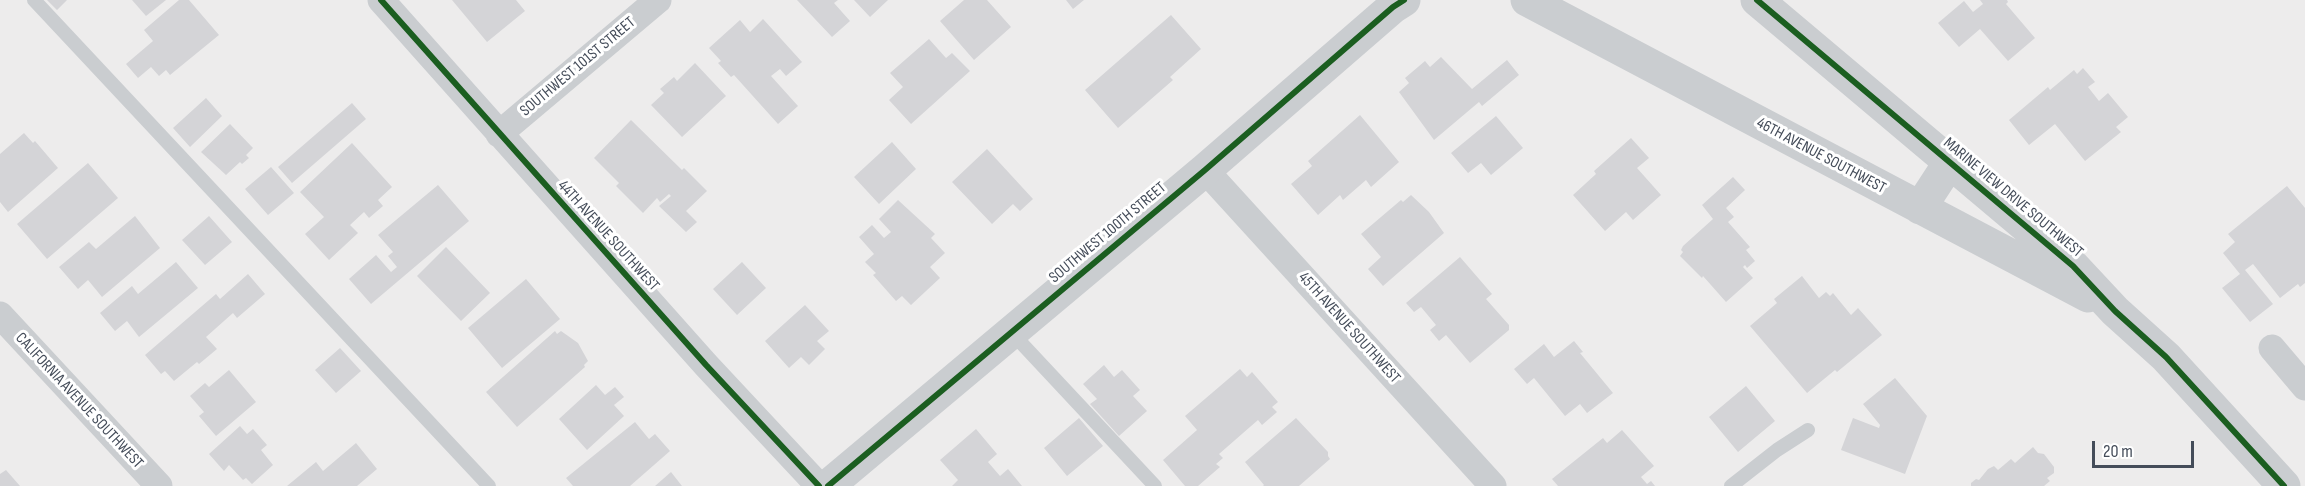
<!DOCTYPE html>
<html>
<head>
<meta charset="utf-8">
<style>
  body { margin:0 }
  #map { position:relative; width:2305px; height:486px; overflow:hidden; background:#edecec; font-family:"Sofia Sans Condensed",sans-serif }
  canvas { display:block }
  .scale { position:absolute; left:2092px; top:441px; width:102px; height:27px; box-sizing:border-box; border:3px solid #444c59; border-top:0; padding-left:8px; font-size:18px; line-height:21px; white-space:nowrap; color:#444c59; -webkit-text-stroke:4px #fff; paint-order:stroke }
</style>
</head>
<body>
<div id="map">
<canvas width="2305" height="486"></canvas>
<div class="scale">20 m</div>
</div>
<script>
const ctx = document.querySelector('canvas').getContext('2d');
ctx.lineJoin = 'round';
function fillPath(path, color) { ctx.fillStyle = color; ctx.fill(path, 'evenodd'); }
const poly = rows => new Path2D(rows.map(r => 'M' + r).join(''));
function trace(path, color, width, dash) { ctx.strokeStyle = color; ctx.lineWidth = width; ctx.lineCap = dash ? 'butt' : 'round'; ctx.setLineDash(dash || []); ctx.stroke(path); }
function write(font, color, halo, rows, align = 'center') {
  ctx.font = font + ' "Sofia Sans Condensed",sans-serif'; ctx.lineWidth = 6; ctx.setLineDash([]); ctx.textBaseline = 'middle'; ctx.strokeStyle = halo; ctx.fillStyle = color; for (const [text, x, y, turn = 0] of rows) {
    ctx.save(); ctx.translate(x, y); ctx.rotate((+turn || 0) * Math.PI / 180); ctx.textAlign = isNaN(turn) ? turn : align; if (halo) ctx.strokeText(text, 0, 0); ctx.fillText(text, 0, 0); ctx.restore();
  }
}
const building = poly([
  [47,0,67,0,57,10],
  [132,0,166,0,146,16],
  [179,0,189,0,219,35,170,75,166,70,159,76,151,67,138,78,126,64,153,41,144,30],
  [452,0,516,0,525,11,487,42],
  [797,0,838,0,834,3,850,21,832,37],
  [854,0,888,0,870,17],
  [964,0,987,0,1011,27,974,60,940,21],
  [1066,0,1084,0,1073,9],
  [1980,0,2007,0,2008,2,2006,4,2035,38,2008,61,1980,29,1959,47,1938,23,1964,1,1973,12,1983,4],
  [1171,15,1201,49,1170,77,1173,80,1118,128,1085,90],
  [763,19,802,62,786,76,780,69,771,76,798,106,778,124,734,75,731,77,718,63,721,61,709,48,740,20,750,32],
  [929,39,946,58,952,53,970,71,911,124,889,100,903,87,890,73],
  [1441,57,1472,89,1507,60,1519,75,1482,106,1479,102,1434,140,1399,92,1409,83,1405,78,1425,61,1430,67],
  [695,63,726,96,682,137,651,105,664,93,660,89,674,77,677,81],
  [2083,68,2095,82,2088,87,2099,101,2108,93,2128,117,2116,127,2121,132,2085,161,2055,124,2029,145,2009,120,2048,87,2050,90,2074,70,2077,74],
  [206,98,222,116,190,147,173,128],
  [352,103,366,119,292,183,278,167],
  [1360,115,1399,162,1371,187,1366,180,1343,200,1340,195,1318,215,1291,184,1312,166,1308,161],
  [1496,116,1523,148,1491,175,1481,163,1468,173,1451,153],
  [631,120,682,170,684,168,707,191,686,211,697,222,686,232,659,206,671,196,669,194,660,202,657,198,643,213,616,186,619,183,594,158],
  [230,124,253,148,246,155,249,158,242,164,240,162,226,175,201,152],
  [24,133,33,143,35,141,58,168,8,212,0,202,0,154],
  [1631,138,1649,158,1637,168,1661,195,1633,220,1626,212,1605,231,1573,195,1596,174,1594,171],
  [892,142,916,169,879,204,854,177],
  [352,143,392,187,378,200,383,206,369,218,364,212,350,225,358,233,329,260,305,234,324,217,300,192],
  [987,149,1033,199,1020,211,1013,204,992,224,952,182],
  [88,163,118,198,47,259,17,224],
  [271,167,294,193,268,215,245,189],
  [1733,177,1745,190,1726,208,1734,217,1728,222,1750,247,1746,250,1755,261,1747,268,1745,265,1743,267,1753,278,1726,302,1703,276,1702,278,1680,256,1683,252,1681,250,1683,246,1713,219,1702,205],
  [438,185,469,221,371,304,349,279,376,255,391,272,397,267,388,256,393,252,378,235],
  [2287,186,2305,208,2305,283,2300,287,2298,284,2280,298,2253,264,2245,270,2273,304,2250,322,2222,288,2240,274,2223,253,2235,242,2228,234],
  [1411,195,1429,212,1444,233,1383,286,1368,269,1381,257,1361,234,1401,200,1403,202],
  [898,200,935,234,931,238,945,253,930,267,940,278,911,305,902,296,896,301,873,275,876,273,865,262,874,254,859,237,872,225,884,238,891,232,879,219],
  [135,216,160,248,102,297,88,280,78,289,59,267,89,242,96,249],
  [209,216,232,242,205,265,182,240],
  [446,247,490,293,461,321,417,276],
  [1460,257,1492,294,1486,299,1509,325,1509,330,1470,363,1446,335,1439,341,1430,330,1436,325,1421,307,1414,312,1406,303],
  [176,262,198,288,139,337,127,321,115,331,100,313,132,286,138,294],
  [742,262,766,288,737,315,713,289],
  [248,274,265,294,237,318,233,313,206,337,217,349,199,364,197,362,174,381,165,371,161,374,145,355,216,294,220,299],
  [1802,276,1819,298,1826,292,1830,296,1833,293,1851,315,1858,308,1882,335,1837,372,1835,370,1807,393,1750,326,1777,303,1774,299],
  [526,279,560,319,502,368,468,328],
  [805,305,829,331,817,341,825,349,809,365,801,357,789,368,765,341],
  [555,331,557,334,561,331,578,343,588,361,584,365,585,367,517,427,486,392],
  [1574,341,1583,352,1580,353,1613,393,1587,413,1580,404,1565,416,1534,378,1527,384,1514,369,1544,344,1554,357],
  [340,348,361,371,336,393,315,370],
  [1104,365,1114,377,1122,370,1140,390,1133,396,1147,411,1119,436,1090,404,1097,399,1083,384],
  [1240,369,1247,377,1252,372,1278,402,1272,407,1277,412,1262,425,1258,420,1219,454,1223,458,1216,464,1220,467,1198,486,1185,486,1163,460,1197,430,1185,416],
  [229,370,256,402,216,436,199,416,204,412,190,396,205,383,209,387],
  [1895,378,1927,416,1905,474,1841,450,1853,418,1879,428,1880,425,1863,404],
  [596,385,605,395,615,387,624,397,614,405,624,416,587,450,559,419],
  [1746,386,1775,421,1738,452,1709,417],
  [1079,418,1103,446,1067,476,1044,448],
  [1296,418,1328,452,1328,456,1330,459,1299,486,1263,486,1264,485,1245,462],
  [635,422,649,439,655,434,670,451,630,486,573,486,566,478],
  [240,426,247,434,253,429,267,445,261,450,273,465,252,484,246,478,243,480,229,465,224,471,209,454],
  [976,429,997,454,988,462,1000,476,1008,469,1022,486,952,486,958,480,940,460],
  [1622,430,1654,466,1641,477,1647,484,1651,481,1655,486,1558,486,1552,479,1603,438,1607,443],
  [356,443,377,469,357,486,287,486,316,462,323,471],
  [2033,447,2038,453,2044,454,2054,467,2054,473,2047,478,2050,481,2044,486,1971,486,1971,483,1976,479,1979,480,1988,469,1994,466,1998,470,2011,459,2015,463],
  [6,470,20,486,0,486,0,474],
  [671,472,682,486,655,486]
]);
const service = poly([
  [34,0,489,486],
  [1011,332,1155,486],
  [1731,486,1777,450,1808,430]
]);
const minor = poly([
  [381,0,706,365,819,486],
  [499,134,658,0],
  [1205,170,1493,486],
  [0,315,159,486],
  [2272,348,2305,387]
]);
const tertiary = poly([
  [1527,0,2088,296],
  [1757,0,2073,266,2115,311,2166,357,2284,486],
  [1920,208,1950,162],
  [828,486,1205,170,1393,7,1404,0]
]);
const cycleway = poly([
  [381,0,706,365,819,486],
  [1757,0,2073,266,2115,311,2166,357,2284,486],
  [828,486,1205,170,1393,7,1404,0]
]);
const streetNames = [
  ["SOUTHWEST 101ST STREET",578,67,-40],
  ["46TH AVENUE SOUTHWEST",1821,156,28],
  ["MARINE VIEW DRIVE SOUTHWEST",2013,198,40],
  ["SOUTHWEST 100TH STREET",1108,233,-40],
  ["44TH AVENUE SOUTHWEST",608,236,48],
  ["45TH AVENUE SOUTHWEST",1349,328,48],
  ["CALIFORNIA AVENUE SOUTHWEST",79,401,47]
];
fillPath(building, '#d4d4d7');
trace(service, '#cacdd0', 14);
trace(minor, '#cacdd0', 27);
trace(tertiary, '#cacdd0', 33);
trace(cycleway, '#1b5e20', 6);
write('16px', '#444c59', '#fff', streetNames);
</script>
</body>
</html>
